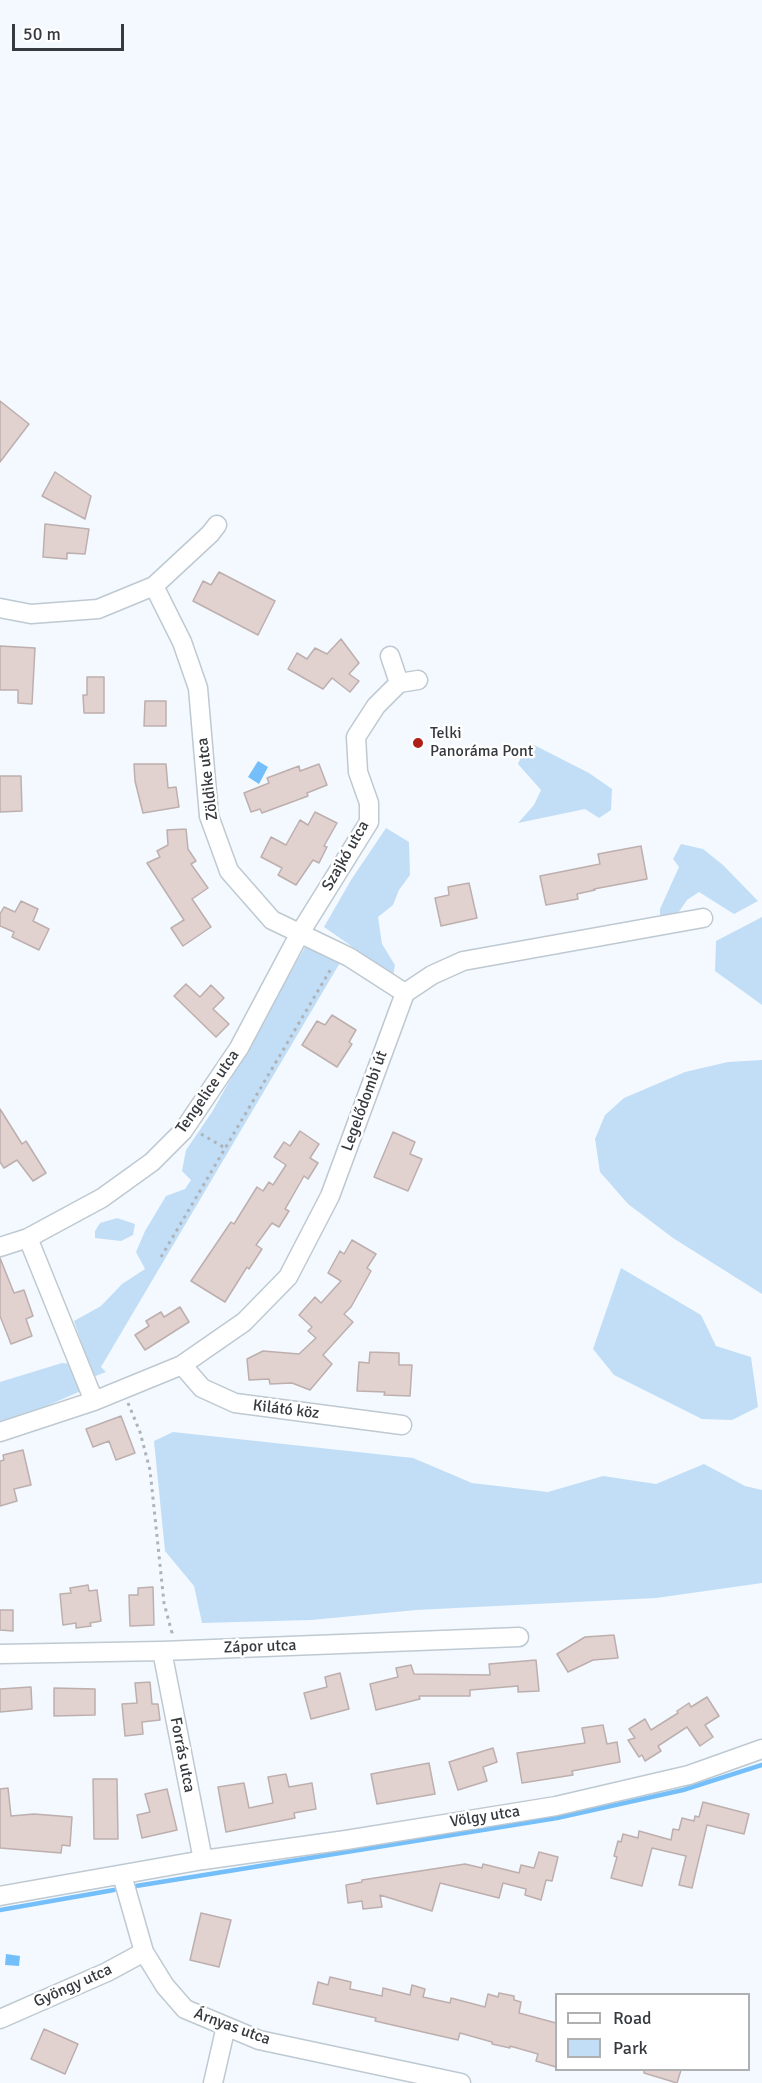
<!DOCTYPE html>
<html>
<head>
<meta charset="utf-8">
<style>
  body { margin:0 }
  #map { position:relative; width:762px; height:2083px; overflow:hidden; background:#f3f9ff; font-family:Signika,sans-serif }
  canvas { display:block }
  .legend { position:absolute; left:555px; top:1993px; width:195px; height:78px; box-sizing:border-box; background:#fff; border:2px solid #afb0b2; margin:0; padding:8px 10px; list-style:none; font-size:18px; color:#363a3e }
  .legend li { display:flex; align-items:center; gap:12px; height:30px }
  .legend b { width:30px; border:2px solid #afb0b2 }
  .scale { position:absolute; left:12px; top:24px; width:112px; height:27px; box-sizing:border-box; border:3px solid #363a3e; border-top:0; padding-left:8px; font-size:18px; line-height:21px; white-space:nowrap; color:#363a3e; -webkit-text-stroke:4px #fff; paint-order:stroke }
</style>
</head>
<body>
<div id="map">
<canvas width="762" height="2083"></canvas>
<ul class="legend">
<li><b style="height:8px;background:#fff"></b>Road</li>
<li><b style="height:16px;background:#c2def6"></b>Park</li>
</ul>
<div class="scale">50 m</div>
</div>
<script>
const ctx = document.querySelector('canvas').getContext('2d');
ctx.lineJoin = 'round';
function fillPath(path, color) { ctx.fillStyle = color; ctx.fill(path, 'evenodd'); }
const poly = rows => new Path2D(rows.map(r => 'M' + r).join(''));
function trace(path, color, width, dash) { ctx.strokeStyle = color; ctx.lineWidth = width; ctx.lineCap = dash ? 'butt' : 'round'; ctx.setLineDash(dash || []); ctx.stroke(path); }
function write(font, color, halo, rows, align = 'center') {
  ctx.font = font + ' Signika,sans-serif'; ctx.lineWidth = 5; ctx.setLineDash([]); ctx.textBaseline = 'middle'; ctx.strokeStyle = halo; ctx.fillStyle = color; for (const [text, x, y, turn = 0] of rows) {
    ctx.save(); ctx.translate(x, y); ctx.rotate((+turn || 0) * Math.PI / 180); ctx.textAlign = isNaN(turn) ? turn : align; if (halo) ctx.strokeText(text, 0, 0); ctx.fillText(text, 0, 0); ctx.restore();
  }
}
const green = poly([
  [532,744,589,773,612,789,611,810,599,818,585,809,518,823,534,805,541,790,518,764,524,750],
  [386,828,409,842,410,875,399,890,393,905,378,917,382,944,395,965,393,975,324,927,351,880],
  [681,844,703,849,723,865,758,901,734,914,699,892,687,900,676,916,660,921,660,909,679,867,673,859],
  [762,917,762,1005,715,971,716,941],
  [309,940,341,961,101,1367,106,1372,93,1377,74,1321,101,1306,122,1284,145,1269,136,1252,145,1231,166,1196,185,1189,191,1180,182,1171,186,1150,212,1112],
  [762,1060,762,1294,673,1238,628,1204,600,1172,595,1139,605,1115,624,1098,685,1072,728,1062],
  [117,1218,135,1224,133,1235,121,1241,95,1238,95,1231,100,1223],
  [621,1268,701,1315,716,1346,751,1357,758,1407,732,1420,702,1419,614,1375,593,1349],
  [62,1363,74,1364,81,1391,30,1413,0,1422,0,1382],
  [173,1432,413,1458,472,1483,548,1492,603,1476,656,1484,704,1464,745,1486,762,1490,762,1583,656,1598,416,1610,311,1620,202,1623,194,1586,165,1551,154,1441]
]);
const water = poly([
  [258,761,268,767,259,784,248,777],
  [6,1954,20,1956,19,1966,5,1965]
]);
const stream = poly([
  [136,1886,557,1818,683,1790,762,1765],
  [0,1910,114,1890]
]);
const building = poly([
  [0,401,29,424,0,462,0,401],
  [55,472,91,496,85,519,42,496,55,472],
  [45,524,89,529,85,554,67,553,67,559,43,557,45,524],
  [219,572,275,601,258,635,193,601,203,581,211,585,219,572],
  [341,639,359,663,349,674,359,681,350,692,332,678,323,689,288,669,297,653,307,659,315,648,327,654,341,639],
  [0,646,35,648,32,704,18,703,18,690,0,690,0,646],
  [87,677,104,677,104,713,84,713,83,695,87,695,87,677],
  [145,701,166,701,166,726,144,726,145,701],
  [134,764,166,764,168,788,176,787,179,807,143,813,135,781,134,764],
  [319,764,327,785,307,793,308,796,262,813,260,809,251,812,244,793,269,783,267,778,299,766,300,771,319,764],
  [0,776,21,776,22,811,0,812,0,776],
  [315,812,337,823,324,846,327,847,319,863,313,860,296,885,278,875,282,868,261,857,271,837,286,845,300,820,308,825,315,812],
  [186,829,188,849,196,861,191,864,208,888,192,899,211,927,183,946,171,928,184,920,147,863,160,857,157,851,168,845,167,830,186,829],
  [641,846,647,879,594,889,595,890,577,894,578,899,546,905,540,876,600,864,598,854,641,846],
  [469,883,477,918,441,926,435,898,449,895,448,887,469,883],
  [21,901,38,909,33,921,49,929,39,950,12,937,14,932,0,926,0,914,4,907,15,912,21,901],
  [186,984,200,997,211,985,224,998,213,1009,229,1024,216,1037,174,996,186,984],
  [332,1015,356,1030,349,1042,352,1044,337,1067,302,1045,317,1021,325,1025,332,1015],
  [0,1109,22,1144,26,1141,46,1173,33,1181,17,1160,4,1168,0,1162,0,1109],
  [300,1131,319,1144,310,1158,318,1163,308,1179,304,1176,292,1197,285,1209,289,1211,279,1227,272,1223,256,1245,262,1249,249,1269,247,1267,225,1302,191,1281,231,1222,234,1224,257,1187,263,1191,269,1182,273,1185,286,1165,274,1157,284,1142,290,1146,300,1131],
  [393,1132,415,1142,410,1154,422,1159,408,1191,374,1177,393,1132],
  [352,1240,376,1254,367,1268,371,1271,351,1307,344,1314,353,1322,323,1355,332,1364,310,1390,292,1383,270,1384,269,1379,249,1380,247,1359,263,1351,299,1354,316,1338,308,1331,312,1327,299,1315,315,1297,321,1303,341,1281,328,1273,340,1251,344,1254,352,1240],
  [0,1258,14,1293,24,1290,33,1316,26,1319,32,1336,11,1344,0,1316,0,1258],
  [180,1307,189,1322,145,1350,135,1335,149,1326,146,1321,161,1312,164,1317,180,1307],
  [370,1352,399,1353,399,1365,412,1365,410,1396,384,1395,385,1392,357,1391,359,1362,369,1363,370,1352],
  [121,1416,135,1453,116,1460,109,1441,93,1447,86,1429,121,1416],
  [23,1450,31,1485,14,1489,17,1501,0,1506,0,1461,4,1460,3,1455,23,1450],
  [88,1585,89,1591,97,1590,101,1621,90,1623,91,1626,76,1628,76,1623,63,1625,60,1594,71,1593,70,1588,88,1585],
  [153,1587,154,1625,130,1626,129,1595,138,1595,138,1588,153,1587],
  [0,1610,13,1610,13,1631,0,1630,0,1610],
  [614,1635,618,1658,593,1660,568,1672,557,1654,585,1637,614,1635],
  [536,1660,539,1691,518,1692,518,1686,470,1690,470,1696,419,1696,420,1699,376,1710,370,1684,398,1677,396,1668,411,1665,414,1674,490,1675,489,1664,536,1660],
  [340,1673,349,1709,311,1719,304,1693,327,1687,325,1677,340,1673],
  [150,1682,152,1704,158,1704,160,1720,142,1722,143,1734,125,1736,122,1704,137,1703,135,1683,150,1682],
  [31,1687,32,1709,0,1712,0,1689,31,1687],
  [54,1688,95,1689,95,1715,54,1716,54,1688],
  [707,1697,719,1716,705,1725,713,1737,700,1746,687,1727,658,1746,661,1751,645,1761,642,1755,639,1757,628,1740,635,1738,629,1729,645,1719,651,1730,678,1713,677,1711,689,1703,691,1707,707,1697],
  [603,1725,607,1744,617,1742,620,1762,572,1771,573,1775,522,1783,517,1753,585,1743,582,1728,603,1725],
  [493,1748,497,1762,483,1767,487,1781,458,1790,449,1762,493,1748],
  [429,1763,435,1794,377,1804,371,1774,429,1763],
  [286,1774,289,1787,312,1783,316,1809,294,1813,295,1818,226,1832,218,1787,244,1783,249,1808,273,1803,268,1777,286,1774],
  [93,1779,117,1779,118,1839,94,1839,93,1779],
  [8,1788,11,1816,34,1814,72,1817,70,1846,62,1845,61,1853,0,1848,0,1789,8,1788],
  [167,1789,177,1830,142,1838,137,1815,150,1812,145,1794,167,1789],
  [703,1802,749,1814,744,1834,707,1825,692,1888,679,1885,686,1856,652,1848,642,1886,611,1878,617,1857,614,1856,618,1841,621,1842,623,1834,638,1838,639,1831,671,1840,673,1829,679,1830,682,1818,694,1821,695,1816,699,1817,703,1802],
  [539,1852,558,1857,552,1881,546,1880,541,1900,525,1895,526,1889,503,1883,499,1898,440,1883,432,1911,380,1895,382,1907,363,1909,362,1901,348,1903,346,1885,362,1882,362,1880,465,1864,482,1868,483,1864,519,1873,521,1865,534,1868,539,1852],
  [201,1913,231,1920,219,1967,190,1960,201,1913],
  [330,1977,351,1982,350,1989,382,1996,383,1988,410,1995,412,1985,425,1989,423,1997,450,2003,451,1998,485,2007,488,1994,498,1997,499,1993,514,1996,514,2000,521,2002,519,2013,556,2023,556,2067,536,2061,538,2054,510,2046,510,2048,492,2044,492,2042,460,2033,458,2040,375,2021,376,2018,313,2004,318,1982,328,1985,330,1977],
  [44,2029,78,2044,65,2074,31,2059,44,2029],
  [644,2070,681,2070,677,2083,644,2073,644,2070]
]);
const path = poly([
  [201,1134,225,1148],
  [161,1257,332,967],
  [128,1403,140,1432,150,1470,164,1603,172,1633,170,1636]
]);
const minor = poly([
  [154,586,182,642,198,688,209,816,229,871,272,920,349,957,405,993],
  [0,608,31,614,98,609,154,586,210,534,217,525],
  [390,656,399,683],
  [28,1238,94,1401],
  [0,1247,28,1238,102,1198,152,1162,183,1131,239,1048,300,933,369,822,369,803,358,772,356,737,376,706,399,683,418,680],
  [182,1365,202,1388,235,1403,402,1425],
  [0,1432,94,1401,182,1365,244,1322,288,1277,330,1196,405,993,432,975,463,961,703,918],
  [162,1651,203,1860],
  [0,1654,162,1651,519,1637],
  [122,1875,144,1952,165,1986,185,2009,259,2040,461,2083],
  [0,1896,203,1860,346,1840,556,1806,689,1775,762,1749],
  [0,2019,107,1972,144,1952],
  [213,2083,226,2026]
]);
const markers = [
  [418,743,6,"#af1f18"]
];
const poiNames = [
  ["Telki",430,734],
  ["Panoráma Pont",430,752]
];
const streetNames = [
  ["Zöldike utca",208,779,-97],
  ["Szajkó utca",346,856,-60],
  ["Tengelice utca",208,1092,-55],
  ["Legelődombi út",365,1101,-70],
  ["Kilátó köz",286,1410,7],
  ["Zápor utca",260,1647,-2],
  ["Forrás utca",182,1755,79],
  ["Völgy utca",485,1817,-9],
  ["Gyöngy utca",73,1986,-24],
  ["Árnyas utca",232,2027,20]
];
fillPath(green, '#c2def6');
fillPath(water, '#74bffa');
trace(stream, '#74bffa', 4.5);
fillPath(building, '#e1d2d0');
trace(building, '#bdafad', 1.5);
trace(minor, '#bec9d1', 21);
trace(path, '#aeb3b8', 3, [3, 4.5]);
trace(minor, '#fff', 18);
for (const [x, y, r, color] of markers) { const dot = new Path2D(); dot.arc(x, y, r, 0, 2 * Math.PI); ctx.fillStyle = color; ctx.fill(dot); trace(dot, '#fff', 2); }
write('16px', '#363a3e', '#fff', poiNames, 'left');
write('16px', '#363a3e', '#fff', streetNames);
</script>
</body>
</html>
